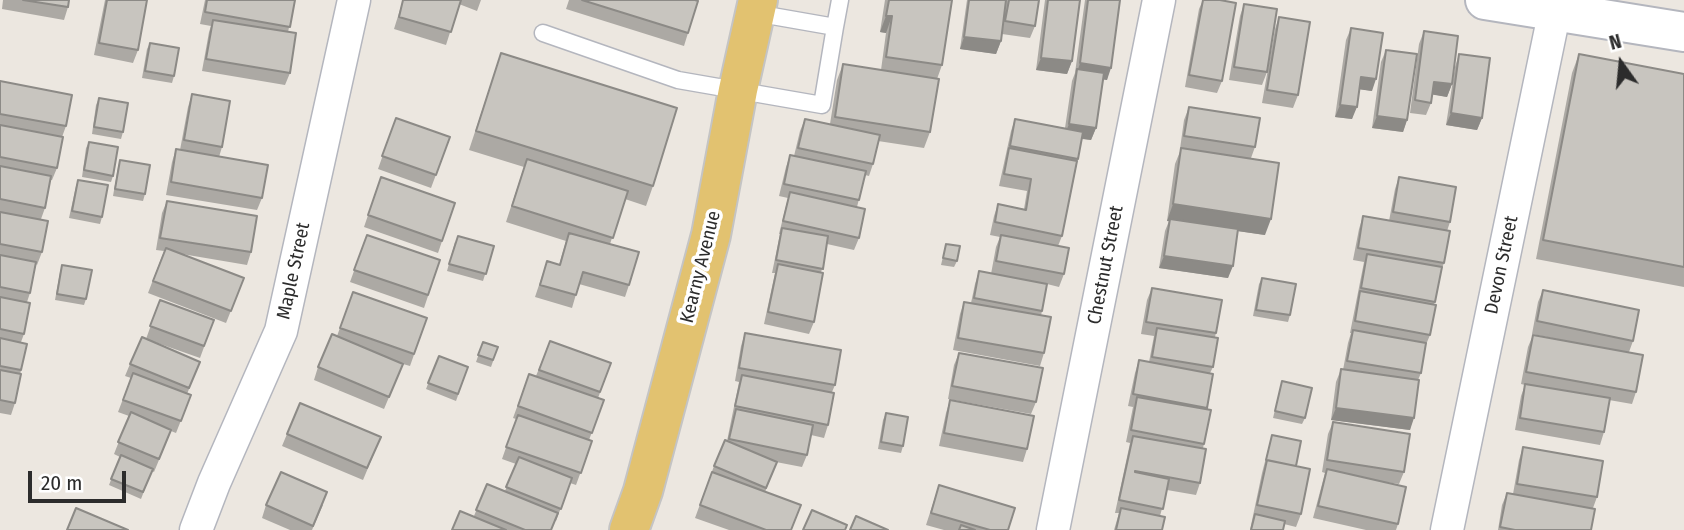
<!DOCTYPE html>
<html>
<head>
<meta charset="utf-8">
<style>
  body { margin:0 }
  #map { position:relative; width:1684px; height:530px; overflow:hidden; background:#ece7e0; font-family:"Fira Sans Condensed",sans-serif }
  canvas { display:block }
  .north { position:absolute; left:1586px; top:28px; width:70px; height:70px; -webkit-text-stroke:5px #fff; paint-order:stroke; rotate:345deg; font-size:19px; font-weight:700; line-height:28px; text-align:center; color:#2c2c2c }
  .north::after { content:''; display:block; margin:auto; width:24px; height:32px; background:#2c2c2c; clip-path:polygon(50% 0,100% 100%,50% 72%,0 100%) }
  .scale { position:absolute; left:28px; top:471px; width:98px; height:32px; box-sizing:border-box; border:4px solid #2c2c2c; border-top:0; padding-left:9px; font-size:21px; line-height:24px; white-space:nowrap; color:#2c2c2c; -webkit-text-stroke:5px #fff; paint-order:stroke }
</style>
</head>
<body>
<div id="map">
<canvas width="1684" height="530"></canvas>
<div class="north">N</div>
<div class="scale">20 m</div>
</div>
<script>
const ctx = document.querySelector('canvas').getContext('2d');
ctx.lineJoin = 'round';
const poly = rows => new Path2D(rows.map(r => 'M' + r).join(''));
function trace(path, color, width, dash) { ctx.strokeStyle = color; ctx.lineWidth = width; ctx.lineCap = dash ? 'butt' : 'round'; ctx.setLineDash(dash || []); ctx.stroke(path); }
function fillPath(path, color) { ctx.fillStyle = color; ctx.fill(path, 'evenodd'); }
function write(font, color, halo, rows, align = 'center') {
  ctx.font = font + ' "Fira Sans Condensed",sans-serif'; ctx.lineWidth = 7; ctx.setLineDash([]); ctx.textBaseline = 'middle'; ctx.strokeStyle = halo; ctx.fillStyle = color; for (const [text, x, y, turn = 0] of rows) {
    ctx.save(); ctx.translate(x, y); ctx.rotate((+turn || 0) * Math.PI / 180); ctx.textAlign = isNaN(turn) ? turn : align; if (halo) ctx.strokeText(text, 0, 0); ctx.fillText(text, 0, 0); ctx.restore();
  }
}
const service = poly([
  [755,13,835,27,840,0],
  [543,33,678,80,822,105,835,27]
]);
const minor = poly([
  [196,530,214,483,281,331,354,0],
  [1053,530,1159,0],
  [1447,530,1557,0]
]);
const tertiary = poly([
  [1485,0,1684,32]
]);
const primary = poly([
  [629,530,643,491,711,235,738,90,758,0]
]);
const wall = poly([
  [3,0,69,0,68,7,64,20,2,9],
  [105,0,147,0,138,50,133,63,94,55],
  [205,0,295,0,288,32,290,73,285,85,202,71,209,32,211,26,200,24],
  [403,0,481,0,477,11,459,4,446,45,394,29],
  [569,0,695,0,688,33,684,46,566,9],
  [885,0,952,0,942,65,937,79,930,132,924,148,878,141,873,164,869,176,865,175,857,207,859,238,854,250,827,244,821,273,814,322,809,334,764,324,775,273,772,273,780,234,779,234,788,198,779,196,786,167,790,155,794,156,800,131,805,119,830,124,837,80,843,64,881,70,886,33,880,32],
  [967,0,1039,0,1035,26,1030,38,1002,34,1001,41,996,54,960,49],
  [1045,0,1080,0,1072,61,1067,74,1036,70],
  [1085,0,1120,0,1107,80,1103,79,1096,128,1091,140,1082,139,1062,236,1058,246,1064,274,1059,287,1047,284,1041,316,1044,353,1040,366,953,350,960,314,964,302,971,303,975,284,979,271,991,274,996,247,1000,237,990,235,994,216,998,204,1024,209,1027,191,999,186,1011,131,1015,119,1065,128,1072,81,1075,73],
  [1203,0,1222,81,1217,93,1185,87,1199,9],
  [1244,4,1267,72,1262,85,1229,80,1240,16],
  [1279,17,1298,95,1293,108,1262,103,1275,29],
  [1351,28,1372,91,1359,89,1352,119,1335,117,1346,40],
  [1424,31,1452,84,1447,97,1432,94,1431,103,1426,115,1410,113,1419,44],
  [150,43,174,76,172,83,142,78,147,49],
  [1386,50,1407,120,1403,132,1372,128,1381,62],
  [501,53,653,186,646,206,625,199,610,244,629,285,625,297,579,284,572,308,535,297,547,261,559,265,566,241,506,222,524,167,469,150],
  [1459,54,1482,118,1477,130,1446,125,1455,67],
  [1579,54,1684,74,1684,287,1536,259,1572,73],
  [0,81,66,126,62,137,57,168,52,180,50,180,45,208,41,219,42,252,37,265,36,264,30,293,27,302,24,334,21,342,21,370,15,403,11,415,0,413],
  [192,94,222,147,219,157,262,198,257,210,166,195,172,162,176,149,180,150,188,107],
  [99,98,123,132,121,139,92,134,96,105],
  [1189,107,1255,147,1251,158,1265,235,1238,231,1228,278,1159,268,1165,231,1169,221,1167,221,1175,164,1181,149,1180,149,1184,120],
  [396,118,450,137,431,188,378,169],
  [89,142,113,176,111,182,82,177,86,148],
  [120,160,145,194,143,201,113,196,118,167],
  [381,177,455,203,438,253,364,227],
  [1399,177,1450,222,1447,231,1444,263,1441,271,1434,305,1430,335,1425,347,1421,373,1418,380,1410,430,1331,420,1336,382,1341,369,1343,370,1348,343,1351,333,1350,333,1364,262,1353,260,1359,229,1363,216,1389,221,1395,189],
  [78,180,102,217,100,224,69,218,76,186],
  [167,201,251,252,247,265,182,254,244,278,226,323,148,293,164,251,156,250,162,213],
  [367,235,440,260,424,308,350,282],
  [455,242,494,246,483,281,447,271],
  [946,244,957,261,954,267,941,265],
  [62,265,86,299,84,305,55,300,60,272],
  [1262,278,1290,315,1288,322,1253,316,1259,284],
  [1152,288,1216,333,1215,337,1213,367,1210,373,1213,374,1206,409,1204,444,1203,448,1200,483,1196,495,1167,490,1160,516,1162,530,1114,530,1119,513,1115,513,1130,443,1126,442,1133,407,1128,406,1135,373,1139,360,1149,362,1154,336,1141,334,1147,300],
  [1543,290,1633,341,1629,352,1636,392,1632,404,1609,400,1604,432,1600,445,1515,430,1521,396,1525,385,1521,384,1528,347,1533,335,1582,344,1532,334,1538,302],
  [353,292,427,318,410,366,403,364,384,409,314,380,318,367,337,336],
  [160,300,214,320,200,358,146,339],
  [745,333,835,385,832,392,828,425,824,438,811,435,807,455,802,467,776,462,777,462,765,492,791,530,729,530,695,518,714,466,727,441,739,382,735,381,741,346],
  [550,341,611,363,598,398,604,400,589,440,592,441,576,485,570,483,556,521,555,520,551,530,452,530,474,516,487,484,505,491,516,464,502,459,516,419,513,418,529,374,536,376],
  [483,342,498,347,491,367,476,362],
  [959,353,1036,402,1031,414,948,399,954,365],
  [439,356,468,367,456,401,426,389],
  [130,364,195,374,187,394,191,395,176,433,171,431,154,472,152,471,141,499,109,485,120,457,114,454,129,416,118,412,131,378,125,376],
  [1282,381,1305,418,1302,424,1273,418],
  [950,400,1027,449,1023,462,939,446,946,413],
  [886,413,903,446,901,453,878,449,883,420],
  [1333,422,1404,472,1399,484,1385,482,1398,524,1396,530,1366,530,1313,518,1325,473,1322,472,1328,434],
  [287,434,376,449,363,480,282,446],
  [1272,435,1295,466,1301,514,1296,527,1284,524,1283,530,1250,530,1262,473],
  [1523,447,1597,497,1593,508,1591,530,1498,530,1502,505,1507,493,1513,494,1519,460],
  [939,485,1008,530,944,530,926,525],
  [266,505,323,505,312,530,290,530,262,518]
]);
const shadedWall = poly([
  [886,16,892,16,886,33,880,32],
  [964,37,1001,41,996,54,960,49],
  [1041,58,1072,61,1067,74,1036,70],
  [1080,63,1111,68,1107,80,1076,76],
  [1361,77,1376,79,1372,91,1357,89],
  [1434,82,1452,84,1447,97,1429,94],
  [1340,105,1357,107,1352,119,1335,117],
  [1451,113,1482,118,1477,130,1446,125],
  [1377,116,1407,120,1403,132,1372,128],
  [1069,124,1096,128,1091,140,1064,136],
  [1173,204,1271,219,1265,235,1167,221],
  [1164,256,1233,266,1228,278,1159,268],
  [1336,408,1414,418,1410,430,1331,420]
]);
const building = poly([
  [23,0,69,0,68,7,23,0],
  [107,0,147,0,138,50,99,43,107,0],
  [207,0,295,0,290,27,205,12,207,0],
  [403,0,461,0,451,32,399,17,403,0],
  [582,0,695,0,698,1,688,33,582,0],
  [889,0,952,0,942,65,886,57,892,16,886,16,889,0],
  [969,0,1006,0,1001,41,964,37,969,0],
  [1009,0,1039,0,1035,26,1005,21,1009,0],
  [1048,0,1080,0,1072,61,1041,58,1048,0],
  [1088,0,1120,0,1111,68,1080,63,1088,0],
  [1203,0,1220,0,1236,3,1222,81,1189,75,1203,0],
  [1244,4,1277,9,1267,72,1234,67,1244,4],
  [1279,17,1310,22,1298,95,1267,90,1279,17],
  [213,20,296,33,290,73,206,59,213,20],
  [1351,28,1383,33,1376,79,1361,77,1357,107,1340,105,1351,28],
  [1424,31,1458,36,1452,84,1434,82,1431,103,1415,100,1424,31],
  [150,43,179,48,174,76,145,71,150,43],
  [1386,50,1417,54,1407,120,1377,116,1386,50],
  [501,53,677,108,653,186,476,131,501,53],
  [1459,54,1490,58,1482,118,1451,113,1459,54],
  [1579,54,1684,74,1684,267,1543,240,1579,54],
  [843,64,939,79,930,132,835,117,843,64],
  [1077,69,1104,73,1096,128,1069,124,1077,69],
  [0,81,72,95,66,126,0,114,0,81],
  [192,94,230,101,222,147,184,140,192,94],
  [99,98,128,103,123,132,94,127,99,98],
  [1189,107,1260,118,1255,147,1184,136,1189,107],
  [396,118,450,137,436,175,382,156,396,118],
  [805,119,880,135,873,164,798,148,805,119],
  [1015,119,1083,132,1078,159,1010,146,1015,119],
  [0,125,63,137,57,168,0,157,0,125],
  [89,142,118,147,113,176,84,170,89,142],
  [1009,148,1077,161,1062,236,995,222,998,204,1026,210,1031,179,1004,174,1009,148],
  [1181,148,1279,163,1271,219,1173,204,1181,148],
  [176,149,268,165,262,198,171,182,176,149],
  [790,155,866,171,859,200,784,184,790,155],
  [527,159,628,191,613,238,512,206,527,159],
  [120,160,150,165,145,194,115,189,120,160],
  [0,166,51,176,45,208,0,199,0,166],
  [381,177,455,203,442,241,368,215,381,177],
  [1399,177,1456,187,1450,222,1393,212,1399,177],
  [78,180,108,185,102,217,72,211,78,180],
  [790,192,865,209,859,238,783,221,790,192],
  [167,201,257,216,251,252,160,238,167,201],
  [0,212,48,221,42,252,0,244,0,212],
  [1363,216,1450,231,1444,263,1358,248,1363,216],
  [1170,219,1238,229,1233,266,1164,256,1170,219],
  [782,228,828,236,823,269,776,260,782,228],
  [569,233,639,252,629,285,583,272,576,295,540,285,547,261,560,265,569,233],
  [367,235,440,260,428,295,354,270,367,235],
  [1001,235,1069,248,1064,274,996,261,1001,235],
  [458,236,494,246,486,274,449,264,458,236],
  [946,244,960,246,957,261,943,258,946,244],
  [166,248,244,278,231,311,153,281,166,248],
  [1367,254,1442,267,1435,302,1361,288,1367,254],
  [0,255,36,262,30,293,0,287,0,255],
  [778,264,823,273,814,322,768,312,778,264],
  [62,265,92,270,86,299,57,294,62,265],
  [979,271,1047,284,1042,311,974,298,979,271],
  [1262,278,1296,284,1290,315,1256,310,1262,278],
  [1152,288,1222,300,1216,333,1146,322,1152,288],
  [1543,290,1639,310,1633,341,1537,321,1543,290],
  [1360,291,1436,305,1430,335,1355,321,1360,291],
  [353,292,427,318,414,354,340,328,353,292],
  [0,297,30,303,24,334,0,329,0,297],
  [160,300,214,320,204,346,150,326,160,300],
  [964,302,1051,317,1044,353,958,338,964,302],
  [1157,328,1218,338,1213,367,1152,357,1157,328],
  [1353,330,1426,343,1421,373,1347,361,1353,330],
  [745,333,841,350,835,385,739,368,745,333],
  [332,334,403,364,389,397,318,367,332,334],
  [1533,335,1643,355,1636,392,1526,372,1533,335],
  [142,337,200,362,189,388,130,364,142,337],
  [0,338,27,344,21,370,0,366,0,338],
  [550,341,611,363,600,392,539,370,550,341],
  [483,342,498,347,493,360,478,355,483,342],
  [959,353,1043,368,1036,402,952,386,959,353],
  [439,356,468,367,458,394,428,383,439,356],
  [1139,360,1213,374,1207,408,1133,394,1139,360],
  [1341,369,1419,380,1414,418,1336,408,1341,369],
  [0,370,21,374,15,403,0,400,0,370],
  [133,373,191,395,181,421,123,400,133,373],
  [529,374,604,400,592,433,518,406,529,374],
  [742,375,834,393,828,425,735,406,742,375],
  [1282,381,1312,388,1305,418,1275,411,1282,381],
  [1525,384,1610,398,1604,432,1520,418,1525,384],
  [1137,397,1211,410,1204,444,1131,430,1137,397],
  [950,400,1034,416,1027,449,944,433,950,400],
  [300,403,381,437,367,468,287,434,300,403],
  [736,409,813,425,807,455,729,439,736,409],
  [131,412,171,430,159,459,118,442,131,412],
  [886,413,908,417,903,446,881,442,886,413],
  [518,415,592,441,581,473,506,447,518,415],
  [1333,422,1410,434,1404,472,1327,460,1333,422],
  [1272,435,1301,441,1296,466,1266,460,1272,435],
  [1133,436,1206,449,1200,483,1135,471,1135,472,1169,479,1163,509,1119,500,1133,436],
  [725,440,777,462,766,488,714,466,725,440],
  [1523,447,1603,461,1597,497,1517,484,1523,447],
  [121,455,153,469,143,492,111,479,121,455],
  [519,457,572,478,561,509,506,487,519,457],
  [1267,460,1310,469,1301,514,1257,505,1267,460],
  [1327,469,1406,487,1398,524,1318,506,1327,469],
  [281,472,327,492,313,526,266,505,281,472],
  [712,472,801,505,791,530,766,530,700,505,712,472],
  [487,484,558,513,551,530,525,530,476,510,487,484],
  [939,485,1015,508,1008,530,990,530,931,513,939,485],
  [1507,493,1595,509,1591,530,1515,530,1500,527,1507,493],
  [76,508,128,530,67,530,76,508],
  [1121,508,1165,517,1162,530,1116,530,1121,508],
  [812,510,847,525,845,530,803,530,812,510],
  [460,511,506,530,452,530,460,511],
  [1255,514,1285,521,1283,530,1251,530,1255,514],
  [856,516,888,530,850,530,856,516],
  [961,525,975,530,959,530,961,525]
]);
const streetNames = [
  ["Chestnut Street",1106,265,-79],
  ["Devon Street",1502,265,-78],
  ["Kearny Avenue",701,267,-76],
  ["Maple Street",294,271,-78]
];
trace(service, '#b4b6be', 19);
trace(minor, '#b4b6be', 35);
trace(tertiary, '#b4b6be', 42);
trace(primary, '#c4c4c4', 42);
trace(service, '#fff', 16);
trace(minor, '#fff', 32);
trace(tertiary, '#fff', 38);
trace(primary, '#e2c270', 38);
fillPath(wall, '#aca9a4');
fillPath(shadedWall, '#8c8a86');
fillPath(building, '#c8c5bf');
trace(building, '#8c8a86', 2);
write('19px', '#2c2c2c', '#fff', streetNames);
</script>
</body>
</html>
